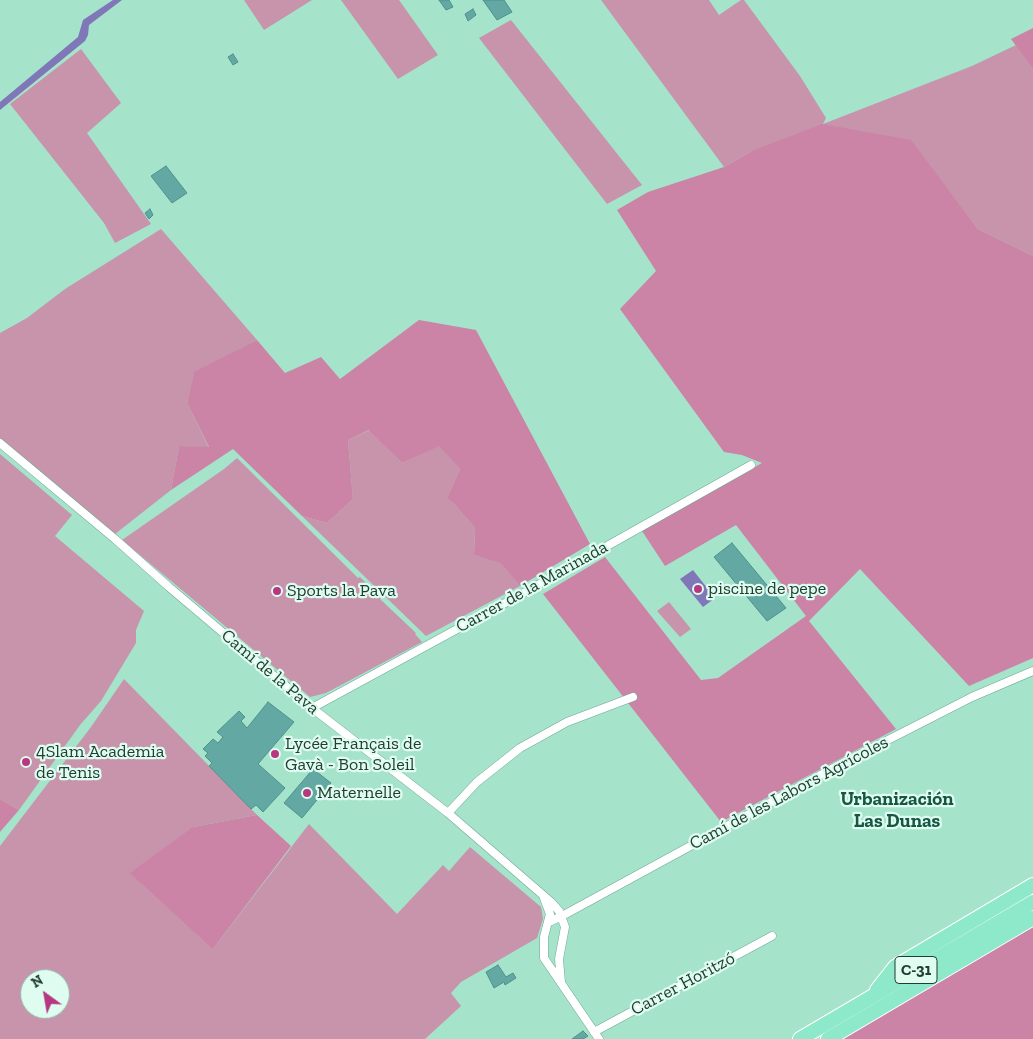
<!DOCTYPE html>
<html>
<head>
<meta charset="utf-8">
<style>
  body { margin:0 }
  #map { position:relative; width:1033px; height:1039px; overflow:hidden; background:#a5e3cb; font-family:"Zilla Slab",serif }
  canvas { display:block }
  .north { position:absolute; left:20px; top:969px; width:50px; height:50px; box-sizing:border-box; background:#defcf0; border:1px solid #93b0a4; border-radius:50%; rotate:328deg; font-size:14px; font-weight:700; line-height:20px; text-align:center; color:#233d33 }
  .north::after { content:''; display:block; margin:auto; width:18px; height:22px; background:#b73781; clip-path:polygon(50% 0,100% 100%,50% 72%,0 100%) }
</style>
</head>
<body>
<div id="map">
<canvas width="1033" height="1039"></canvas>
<div class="north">N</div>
</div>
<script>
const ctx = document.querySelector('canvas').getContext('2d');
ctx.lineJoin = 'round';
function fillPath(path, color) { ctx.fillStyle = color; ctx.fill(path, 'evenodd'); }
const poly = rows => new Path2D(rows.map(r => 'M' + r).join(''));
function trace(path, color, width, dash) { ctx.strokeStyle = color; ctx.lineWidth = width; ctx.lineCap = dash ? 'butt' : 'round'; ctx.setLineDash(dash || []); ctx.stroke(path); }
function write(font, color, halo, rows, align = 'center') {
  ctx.font = font + ' "Zilla Slab",serif'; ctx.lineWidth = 4.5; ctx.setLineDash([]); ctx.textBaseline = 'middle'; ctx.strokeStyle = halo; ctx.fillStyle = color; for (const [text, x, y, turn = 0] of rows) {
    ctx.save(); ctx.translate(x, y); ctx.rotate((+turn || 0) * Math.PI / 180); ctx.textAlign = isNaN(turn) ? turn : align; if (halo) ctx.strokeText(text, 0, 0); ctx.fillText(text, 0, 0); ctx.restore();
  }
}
const green = poly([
  [244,0,312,0,264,30],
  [341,0,399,0,438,55,398,79],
  [601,0,709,0,719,15,741,0,744,0,800,76,826,118,823,124,972,66,1016,45,1033,69,1033,256,978,229,910,140,752,151,724,167],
  [511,20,642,185,607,204,479,38],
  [81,49,121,103,87,133,151,224,115,243,104,223,10,104],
  [161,229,257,340,194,373,187,403,209,448,179,446,171,490,115,534,0,440,0,333,27,318,65,289],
  [370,430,402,463,439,445,460,469,447,498,455,505,475,528,474,555,501,562,520,586,426,636,302,516,327,523,353,499,348,440],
  [0,454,72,515,55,536,144,611,136,630,136,643,101,701,80,725,19,810,0,799],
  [237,458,358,578,360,577,381,598,380,599,416,633,415,634,422,642,326,693,310,697,122,540,224,469],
  [669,602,691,629,680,637,657,611],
  [124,679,257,815,193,827,213,949,309,824,397,914,443,865,449,871,470,847,541,907,543,919,537,938,461,982,451,993,461,1006,425,1039,0,1039,0,846,91,727],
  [30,979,60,979,60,1009,30,1009]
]);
const forest = poly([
  [1033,28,1033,69,1011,39],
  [822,124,911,140,978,229,1033,256,1033,658,969,686,860,569,809,621,896,729,721,822,543,594,605,557,701,680,718,678,806,616,736,525,665,566,642,531,762,463,742,455,724,452,620,309,656,271,617,210,648,192,724,167,752,151],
  [419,320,476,330,590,544,520,586,501,563,474,555,475,528,455,505,447,498,460,469,439,446,402,463,369,430,348,440,353,499,327,523,302,516,233,449,171,490,179,446,209,447,187,403,194,372,257,340,285,373,321,357,340,379],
  [0,799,19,810,0,832],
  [257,815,291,846,213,949,130,873,193,827],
  [1033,927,1033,1039,839,1039,987,953]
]);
const water = poly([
  [113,0,122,0,89,25,88,35,85,41,0,110,0,102,78,37,83,20],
  [693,570,715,598,703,607,680,579]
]);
const building = poly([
  [439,0,449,0,453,7,446,10,439,0],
  [483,0,504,0,512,12,497,20,483,0],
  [473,9,476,15,468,21,465,14,473,9],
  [233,54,238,62,233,65,228,57,233,54],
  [166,166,187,193,172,203,151,176,166,166],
  [150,209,153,215,149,219,145,213,150,209],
  [732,543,786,608,767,621,714,557,732,543],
  [268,702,294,722,258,764,285,788,263,812,256,805,251,809,209,766,212,763,205,756,208,753,203,749,213,739,218,743,223,737,217,732,239,711,245,717,241,721,247,728,268,702],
  [313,769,331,783,302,818,284,803,313,769],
  [498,965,506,977,513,973,516,978,505,985,504,982,494,988,486,972,498,965],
  [583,1031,588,1036,583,1039,572,1039,583,1031]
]);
const minor = poly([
  [0,443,115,539,169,587,312,708,448,813,551,902,559,911,565,927,559,959,561,982],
  [312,708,529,590,751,465],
  [448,813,477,782,520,748,567,722,633,697],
  [544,898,550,914,544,937,544,958,599,1039],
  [549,922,562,916,839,765,972,697,1033,671],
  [594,1032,772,936]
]);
const trunk = poly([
  [877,990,895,967,1033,885],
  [800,1039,1033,902],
  [828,1039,1033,918]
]);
const markers = [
  [698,589,5,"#b73781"],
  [277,591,5,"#b73781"],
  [275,754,5,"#b73781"],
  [26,762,5,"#b73781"],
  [307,793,5,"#b73781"]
];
const shields = [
  [916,970,42]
];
const shieldNames = [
  ["C-31",916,970]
];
const streetNames = [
  ["Carrer de la Marinada",532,587,-29],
  ["Camí de la Pava",270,672,40],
  ["Camí de les Labors Agrícoles",789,793,-28],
  ["Carrer Horitzó",683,984,-28]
];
const poiNames = [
  ["piscine de pepe",708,589],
  ["Sports la Pava",287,591],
  ["Lycée Français de",285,744],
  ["Gavà - Bon Soleil",285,765],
  ["4Slam Academia",36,752],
  ["de Tenis",36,773],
  ["Maternelle",317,793]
];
const neighbourhoodNames = [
  ["Urbanización",897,800],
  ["Las Dunas",897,822]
];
fillPath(green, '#c794ac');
fillPath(forest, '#cb83a6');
fillPath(water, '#7f77b8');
fillPath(building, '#63a8a2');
trace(building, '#4c928c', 1);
trace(minor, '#6eaa93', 9);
trace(trunk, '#fff', 16);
trace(minor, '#fff', 8);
trace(trunk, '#8ee8ca', 14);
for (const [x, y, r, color] of markers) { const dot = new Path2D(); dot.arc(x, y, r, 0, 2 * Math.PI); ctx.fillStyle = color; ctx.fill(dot); trace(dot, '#defcf0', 2); }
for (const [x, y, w] of shields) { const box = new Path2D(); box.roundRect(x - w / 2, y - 13.5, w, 27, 4); ctx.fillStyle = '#defcf0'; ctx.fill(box); trace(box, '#233d33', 1); }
write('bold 16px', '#233d33', null, shieldNames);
write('18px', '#233d33', '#defcf0', streetNames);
write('18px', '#233d33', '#defcf0', poiNames, 'left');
write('bold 19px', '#175643', '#defcf0', neighbourhoodNames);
</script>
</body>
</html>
